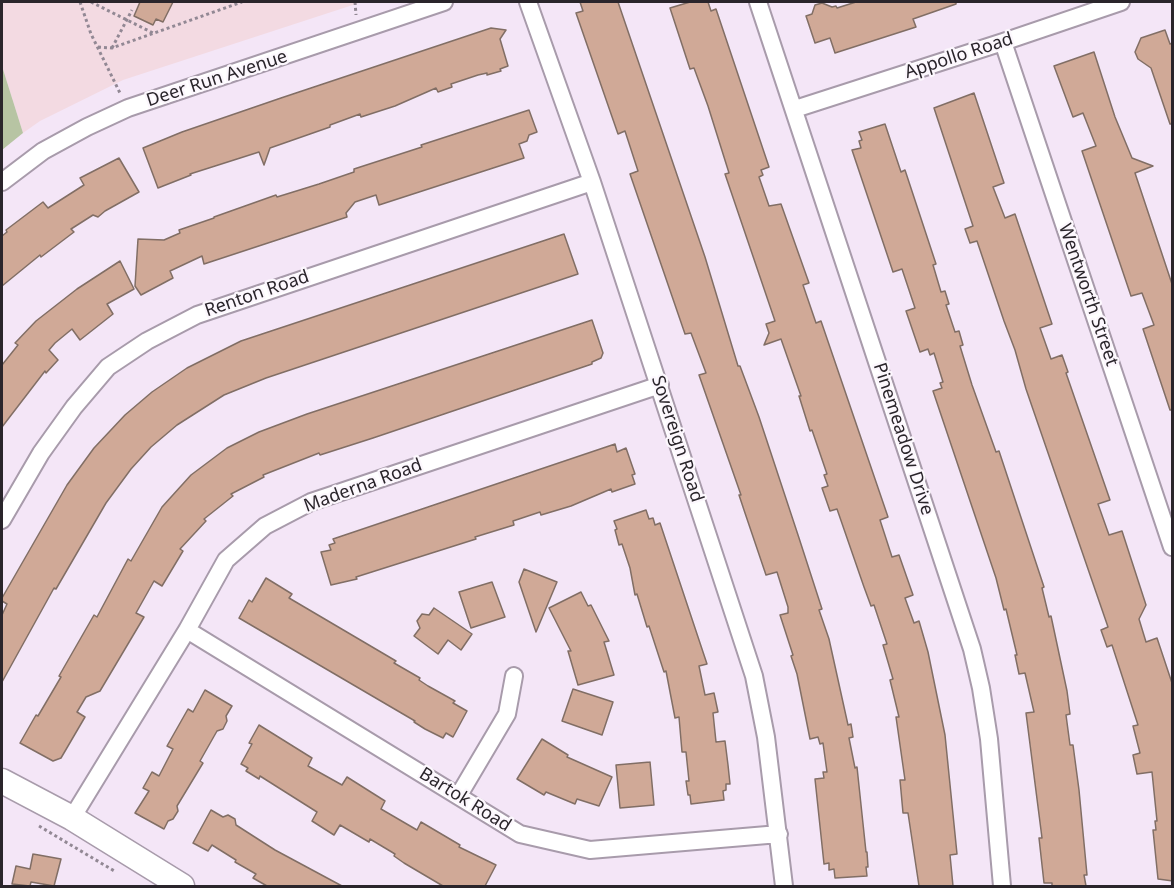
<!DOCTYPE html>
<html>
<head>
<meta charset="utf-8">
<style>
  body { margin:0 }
  #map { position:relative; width:1174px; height:888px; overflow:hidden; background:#f4e6f7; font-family:"Noto Sans",sans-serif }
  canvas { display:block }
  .frame { position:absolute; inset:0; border:3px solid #2a252b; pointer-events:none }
</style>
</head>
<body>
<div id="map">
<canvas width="1174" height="888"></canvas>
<div class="frame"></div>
</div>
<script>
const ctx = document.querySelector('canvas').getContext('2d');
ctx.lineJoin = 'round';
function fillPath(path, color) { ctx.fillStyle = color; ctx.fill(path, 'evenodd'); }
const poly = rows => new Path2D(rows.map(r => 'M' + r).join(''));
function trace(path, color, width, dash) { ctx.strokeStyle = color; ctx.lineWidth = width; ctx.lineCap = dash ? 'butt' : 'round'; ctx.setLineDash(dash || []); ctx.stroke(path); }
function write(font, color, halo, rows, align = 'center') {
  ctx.font = font + ' "Noto Sans",sans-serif'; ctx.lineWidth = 4.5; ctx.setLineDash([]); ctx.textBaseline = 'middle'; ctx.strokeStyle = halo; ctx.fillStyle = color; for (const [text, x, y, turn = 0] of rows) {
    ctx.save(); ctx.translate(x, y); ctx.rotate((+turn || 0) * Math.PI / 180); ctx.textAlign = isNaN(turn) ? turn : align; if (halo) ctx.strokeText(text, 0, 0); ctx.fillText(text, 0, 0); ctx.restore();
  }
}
const education = poly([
  [2,2,362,2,123,80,40,121,23,133,2,66]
]);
const green = poly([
  [2,66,23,133,2,150]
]);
const building = poly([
  [140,2,173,2,163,22,156,19,153,25,134,16,140,2],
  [580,2,618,2,705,257,738,366,740,366,759,417,799,538,822,609,819,610,829,639,848,725,851,724,853,737,849,738,855,768,857,767,866,852,867,852,868,867,866,867,867,876,835,878,834,869,829,870,829,863,824,864,815,779,824,778,823,772,827,772,823,743,820,744,818,737,810,739,797,674,791,656,793,655,780,615,788,613,788,607,777,572,766,575,745,513,739,495,741,495,699,375,706,373,691,333,685,334,630,174,638,171,625,131,618,134,576,13,583,11,580,2],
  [690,2,708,2,711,11,716,9,769,167,761,170,763,175,759,177,769,206,781,204,809,283,803,285,816,323,821,321,888,517,880,520,892,557,899,555,913,595,905,598,914,623,919,621,928,652,945,735,957,854,950,855,953,886,919,886,908,813,903,813,900,780,905,780,896,717,899,717,890,680,893,679,883,645,887,644,874,605,871,606,864,587,837,509,830,511,822,488,828,486,824,475,827,474,812,430,810,431,799,396,801,396,781,339,764,345,769,333,766,324,775,321,725,174,729,173,708,106,694,68,690,69,670,8,690,2],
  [856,2,956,2,956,4,913,19,916,27,835,53,830,38,815,43,806,16,812,14,815,5,822,3,832,7,836,6,837,8,856,2],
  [491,28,506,30,500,39,508,66,500,69,501,71,487,75,487,73,478,75,451,84,452,87,438,92,436,88,395,106,361,117,360,114,330,125,330,127,270,148,264,165,259,152,190,174,191,175,158,188,143,148,182,132,281,98,491,28],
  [1165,30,1170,44,1173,43,1173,124,1170,124,1151,68,1138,59,1135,52,1141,38,1165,30],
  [1094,52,1115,117,1132,158,1153,166,1135,173,1173,287,1173,410,1170,410,1143,329,1154,325,1142,293,1131,296,1082,151,1096,146,1083,113,1073,117,1054,66,1094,52],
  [974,93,1004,183,993,187,1005,218,1015,214,1052,324,1040,328,1051,359,1062,355,1068,372,1066,373,1110,500,1098,504,1109,535,1122,531,1146,605,1139,619,1146,642,1157,638,1173,686,1173,881,1158,879,1153,830,1156,830,1155,821,1157,821,1152,772,1137,774,1133,755,1140,753,1133,726,1138,725,1112,645,1107,647,1101,630,1108,627,1026,389,1015,350,1004,321,977,241,970,243,965,229,973,226,934,108,974,93],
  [529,110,537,132,529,135,527,141,519,144,524,158,379,205,376,195,355,202,346,213,347,217,204,264,202,256,170,271,173,278,141,295,135,286,138,239,164,240,180,233,179,230,214,218,214,217,276,195,277,197,319,184,354,172,354,169,422,147,421,145,529,110],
  [885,124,901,172,905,170,936,264,933,265,941,292,945,291,949,304,946,305,955,332,959,331,963,345,960,346,972,385,996,452,999,451,1044,587,1042,588,1049,617,1051,616,1067,691,1070,714,1066,715,1070,745,1073,745,1079,790,1087,875,1084,875,1086,886,1052,886,1052,883,1044,883,1039,838,1042,838,1026,713,1034,712,1025,673,1019,674,1015,655,1017,655,1006,609,1004,610,996,578,933,391,942,388,940,383,943,382,934,353,930,355,928,349,920,352,906,311,915,308,902,269,893,272,852,150,861,148,859,141,862,140,859,132,885,124],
  [119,158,139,192,105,211,98,217,93,215,71,229,74,232,41,257,40,255,2,286,2,236,7,232,6,230,43,202,48,208,84,185,80,178,119,158],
  [564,234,578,274,266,378,224,395,177,425,151,447,131,469,106,503,56,589,54,588,2,682,2,615,7,604,2,601,2,598,67,485,94,448,125,415,152,392,187,368,241,341,564,234],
  [120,261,134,289,107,304,113,314,80,340,72,329,55,343,49,350,58,360,46,373,45,371,2,427,2,365,18,345,15,343,36,321,77,289,120,261],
  [592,320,603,353,601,358,592,362,592,364,373,438,320,455,319,453,263,475,264,477,231,494,233,496,204,519,206,521,180,549,183,551,162,586,154,581,136,613,144,617,100,691,86,697,77,712,85,717,61,758,53,761,20,743,36,715,38,716,61,677,59,676,94,615,97,617,128,559,131,561,162,507,191,475,227,448,259,432,307,414,592,320],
  [615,444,617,452,626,448,635,474,632,475,635,484,612,492,611,489,571,506,541,515,540,512,513,521,514,525,475,537,476,539,356,577,357,579,331,585,321,552,331,550,329,545,335,543,333,539,615,444],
  [646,510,649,519,653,518,655,525,660,523,707,664,699,666,705,695,714,693,718,712,713,713,716,742,725,741,728,765,730,784,726,784,726,790,723,791,724,800,691,804,690,795,688,795,686,781,689,781,686,752,682,752,679,717,675,718,666,671,664,672,649,626,647,627,637,594,635,595,630,568,622,544,619,545,615,530,617,529,614,521,646,510],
  [524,569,557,582,536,632,519,582,524,569],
  [266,578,292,594,289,598,396,661,394,663,420,678,419,680,428,686,455,701,453,703,467,711,453,737,446,733,443,738,425,729,414,722,415,721,239,618,249,600,252,602,266,578],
  [492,582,505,617,471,628,459,592,492,582],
  [581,592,588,606,591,605,609,641,604,642,614,675,578,685,568,651,571,651,549,608,581,592],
  [434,608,472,634,461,650,448,640,438,654,414,636,420,628,417,621,422,614,429,615,434,608],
  [573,689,613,702,602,735,562,721,573,689],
  [205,690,232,706,226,716,227,721,223,729,217,731,200,761,203,763,177,806,178,811,173,819,168,821,164,829,135,813,149,791,143,788,152,772,159,776,173,749,167,746,188,709,193,712,205,690],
  [259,725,312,758,308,766,342,785,347,777,385,801,381,809,417,830,421,822,460,845,459,847,496,865,485,886,443,886,404,863,394,856,395,854,370,839,369,842,340,825,334,835,312,821,317,812,260,776,259,779,246,771,248,768,241,764,252,744,249,743,259,725],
  [542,739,568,755,567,757,612,777,599,806,577,799,575,804,546,792,544,795,517,779,542,739],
  [650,762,654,805,620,808,616,765,650,762],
  [211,810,223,817,228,815,235,819,236,825,275,850,342,886,267,886,253,878,256,874,235,862,236,860,212,845,208,851,193,843,211,810],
  [33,854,61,859,54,886,31,882,30,886,12,884,16,866,30,869,33,854]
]);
const path = poly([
  [80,2,91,34,120,93],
  [91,2,153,33],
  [355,2,356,15],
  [98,47,112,48,242,2],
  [112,48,132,10],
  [39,826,116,872]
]);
const street = poly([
  [528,2,592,182,754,676,766,737,784,886],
  [758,2,972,649,981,688,989,739,1002,886],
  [1003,42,1172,547],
  [795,109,1003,42,1121,2],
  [2,182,43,151,87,127,128,108,444,2],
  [2,520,41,453,74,407,108,367,147,341,197,315,592,182],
  [187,630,520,834,590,850,779,834],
  [459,795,507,714,514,676],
  [72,818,187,630,226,560,265,526,311,502,660,385]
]);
const secondary = poly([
  [2,781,72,818,182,886]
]);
const streetNames = [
  ["Appollo Road",959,56,-18],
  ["Deer Run Avenue",217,79,-18],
  ["Renton Road",257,294,-19],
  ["Wentworth Street",1088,295,71],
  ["Sovereign Road",677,439,72],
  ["Pinemeadow Drive",903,439,72],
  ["Maderna Road",363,486,-20],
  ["Bartok Road",465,800,32]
];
fillPath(education, '#f3dae2');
fillPath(green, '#b7c4a3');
fillPath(building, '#d0a997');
trace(building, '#816e65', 1.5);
trace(street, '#a89bab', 20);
trace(secondary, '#a89bab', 27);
trace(path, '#928894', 3, [3, 3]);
trace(street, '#fff', 16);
trace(secondary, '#fff', 24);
write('18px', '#2a252b', '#fcf7fd', streetNames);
</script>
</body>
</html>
